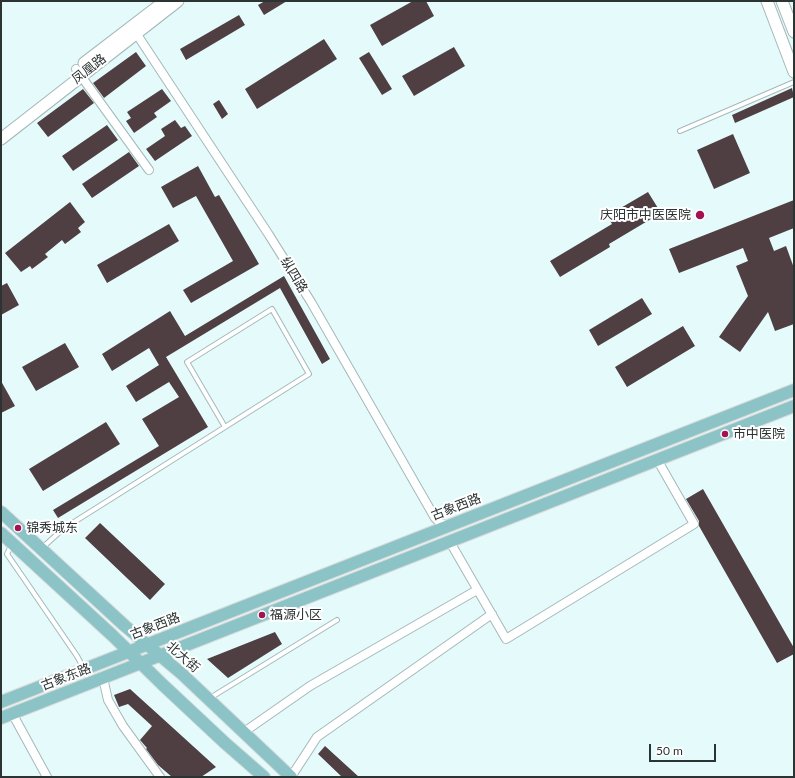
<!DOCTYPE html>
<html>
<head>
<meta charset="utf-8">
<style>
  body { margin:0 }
  #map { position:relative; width:795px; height:778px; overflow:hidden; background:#e5fbfb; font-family:Lato,sans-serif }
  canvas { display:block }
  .frame { position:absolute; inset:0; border:2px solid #2b3333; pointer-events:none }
  .scale { position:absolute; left:649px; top:744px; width:67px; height:18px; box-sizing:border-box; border:2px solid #2b3333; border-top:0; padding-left:5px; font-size:12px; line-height:14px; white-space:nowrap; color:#2b3333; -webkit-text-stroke:3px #fff; paint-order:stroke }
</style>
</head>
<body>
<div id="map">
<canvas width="795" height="778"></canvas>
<div class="frame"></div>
<div class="scale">50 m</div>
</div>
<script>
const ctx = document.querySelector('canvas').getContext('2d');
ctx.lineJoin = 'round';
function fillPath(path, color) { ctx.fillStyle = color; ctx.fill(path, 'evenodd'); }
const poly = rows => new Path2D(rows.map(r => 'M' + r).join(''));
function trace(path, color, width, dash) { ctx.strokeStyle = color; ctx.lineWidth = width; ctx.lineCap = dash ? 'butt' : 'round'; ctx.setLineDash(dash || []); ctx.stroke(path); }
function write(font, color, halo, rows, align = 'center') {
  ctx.font = font + ' Lato,"Noto Sans SC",sans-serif'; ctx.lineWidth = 4; ctx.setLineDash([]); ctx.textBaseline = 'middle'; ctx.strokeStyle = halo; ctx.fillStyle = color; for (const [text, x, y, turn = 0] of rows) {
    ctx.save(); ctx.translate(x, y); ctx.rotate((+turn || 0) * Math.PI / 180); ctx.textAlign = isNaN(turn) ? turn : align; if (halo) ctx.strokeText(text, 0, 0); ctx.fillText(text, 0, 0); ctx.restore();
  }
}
const building = poly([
  [265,1,287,1,264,15,258,5],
  [413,1,426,1,434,16,382,46,370,25],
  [239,15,245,25,186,60,180,49],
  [324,39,337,59,257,109,245,89],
  [454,47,465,66,414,96,402,76],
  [136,52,146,66,104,98,93,83],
  [369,52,392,89,382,95,359,58],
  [792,88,794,97,735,123,732,115],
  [83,89,94,103,48,137,37,123],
  [162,89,171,101,154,113,157,117,134,133,126,121,131,118,127,112],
  [219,100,228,114,222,119,213,104],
  [175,120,181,128,185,126,192,136,155,161,146,149,165,136,161,129],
  [107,125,118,140,73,171,62,156],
  [733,134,750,173,714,189,697,150],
  [129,152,139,166,92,198,82,184],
  [198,166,215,197,219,195,259,264,191,303,183,290,233,261,196,196,173,208,161,187],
  [648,192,661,213,609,244,610,247,560,277,550,261,612,224,607,216],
  [794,200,794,228,769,238,774,251,786,246,794,268,794,324,775,331,768,312,740,352,719,337,748,296,736,266,748,261,743,248,679,273,669,249],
  [70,202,85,222,78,228,81,232,65,244,62,240,45,254,48,257,32,269,30,266,21,272,5,253],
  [169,224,179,241,107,283,97,265],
  [284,276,330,359,322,364,280,288,166,357,208,427,58,518,53,510,159,446,142,419,179,397,169,382,136,402,126,386,159,365,149,348,112,371,102,354,170,311,185,336],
  [7,283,19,305,1,315,1,286],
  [642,298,652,314,598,346,589,330],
  [683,326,695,346,627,387,615,367],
  [65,343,79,367,36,391,22,367],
  [1,381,15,406,1,413],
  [106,422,120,444,43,491,29,469],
  [703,489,794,648,794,654,777,663,699,526,699,521,686,499],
  [100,523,165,584,150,600,85,538],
  [275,632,282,644,228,678,207,659],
  [130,689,161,717,216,767,201,777,172,777,158,765,146,749,147,748,140,740,152,726,128,704,119,707,114,695],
  [325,746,359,777,342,777,318,754]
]);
const lane = poly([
  [680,131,794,82],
  [12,544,7,554,77,656,83,667],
  [42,548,63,529,225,427,309,374,272,309,187,362,225,427],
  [210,698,337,620]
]);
const street = poly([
  [134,30,269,235,311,302,435,518,440,523,448,526],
  [76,69,149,170],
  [450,542,506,639,694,524,658,461],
  [103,678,108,700,123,726,160,777],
  [12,713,47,777],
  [244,732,310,686,477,590],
  [291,777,317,737,492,614]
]);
const secondary = poly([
  [767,1,794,72],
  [782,1,794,32],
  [84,63,165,1],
  [1,139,178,1]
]);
const primary = poly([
  [1,512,125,626,182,674,291,777],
  [1,533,113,636,162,684,225,743,264,777],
  [1,702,794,390],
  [1,718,794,406]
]);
const markers = [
  [700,215,5,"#a51250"],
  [725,434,4,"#a51250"],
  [18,528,4,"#a51250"],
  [262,615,4,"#a51250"]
];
const streetNames = [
  ["凤凰路",89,69,-38],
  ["纵四路",294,275,59],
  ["古象西路",456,507,-21],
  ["古象西路",155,626,-21],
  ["北大街",183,657,41],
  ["古象东路",66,677,-21]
];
const poiNames = [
  ["庆阳市中医医院",691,215,"right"],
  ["市中医院",733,434],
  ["锦秀城东",26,528],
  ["福源小区",270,615]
];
fillPath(building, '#4f3f43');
trace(lane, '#a4b8b9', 6);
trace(street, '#a4b8b9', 10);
trace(secondary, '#a4b8b9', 13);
trace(primary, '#d9dada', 14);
trace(lane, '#fff', 4);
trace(street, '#fff', 8);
trace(secondary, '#fff', 11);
trace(primary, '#8cc3c6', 12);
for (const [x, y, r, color] of markers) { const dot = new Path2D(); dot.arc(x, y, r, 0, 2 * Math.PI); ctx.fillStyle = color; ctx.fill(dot); trace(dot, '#fff', 1.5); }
write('13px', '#2b3333', '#fff', streetNames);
write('13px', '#2b3333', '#fff', poiNames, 'left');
</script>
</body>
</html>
